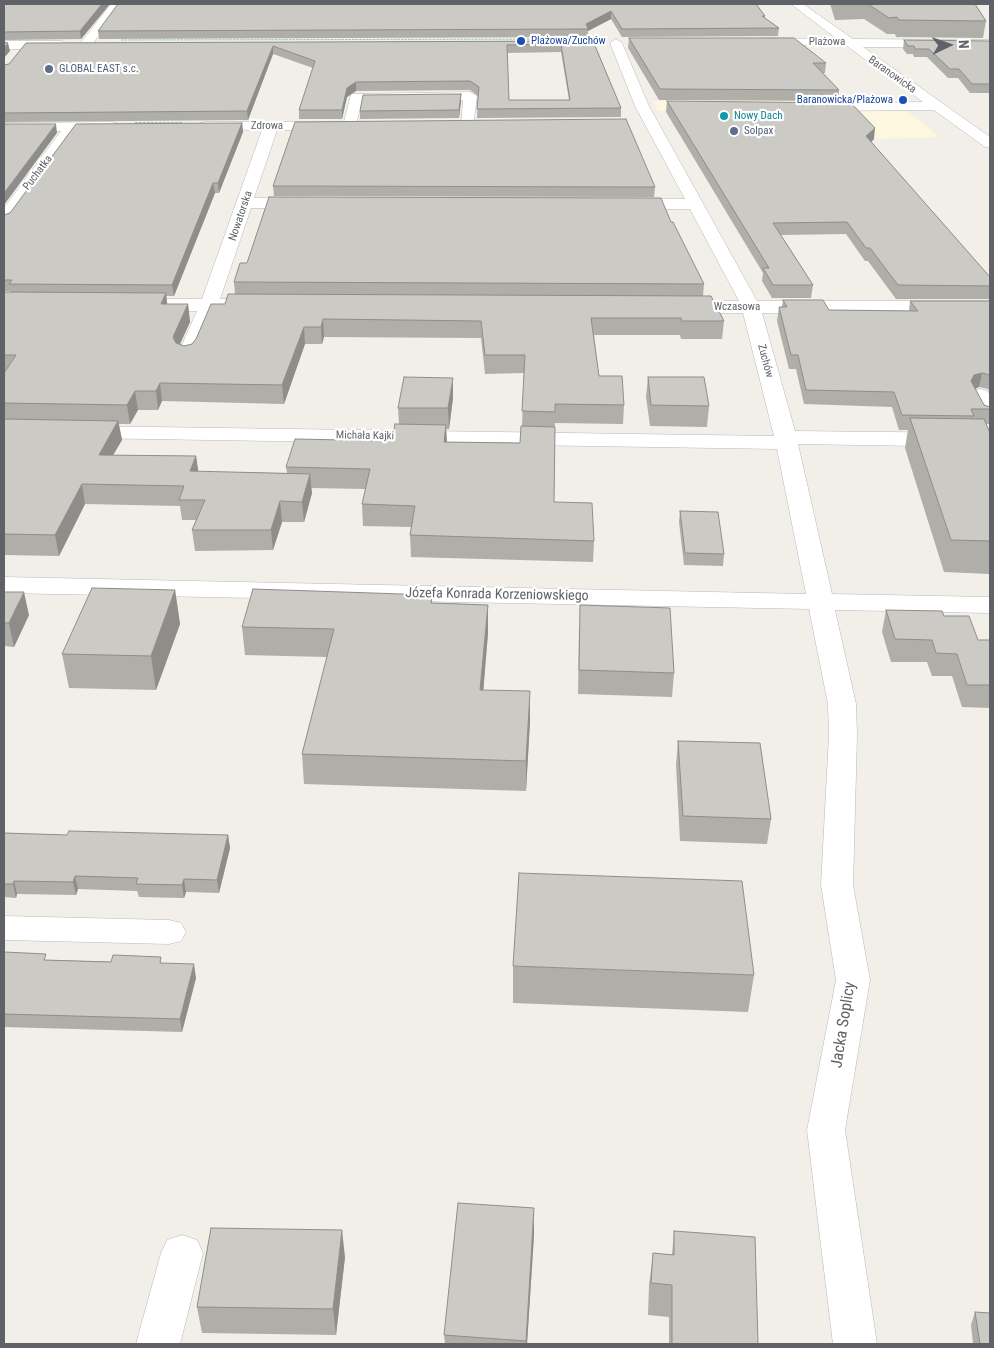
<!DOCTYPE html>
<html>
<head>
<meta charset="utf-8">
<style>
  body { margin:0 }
  #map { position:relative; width:994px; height:1348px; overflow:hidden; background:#f1efe8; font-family:"Roboto Condensed",sans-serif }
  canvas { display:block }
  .frame { position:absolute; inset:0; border:5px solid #5f6368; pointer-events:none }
  .north { position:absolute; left:924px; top:20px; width:50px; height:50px; -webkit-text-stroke:4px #fff; paint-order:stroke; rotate:87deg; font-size:14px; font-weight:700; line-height:20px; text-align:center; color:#5f6368 }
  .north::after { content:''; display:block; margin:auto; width:18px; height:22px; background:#5f6368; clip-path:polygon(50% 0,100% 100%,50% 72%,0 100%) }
</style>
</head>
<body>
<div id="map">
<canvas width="994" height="1348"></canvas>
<div class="frame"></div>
<div class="north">N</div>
</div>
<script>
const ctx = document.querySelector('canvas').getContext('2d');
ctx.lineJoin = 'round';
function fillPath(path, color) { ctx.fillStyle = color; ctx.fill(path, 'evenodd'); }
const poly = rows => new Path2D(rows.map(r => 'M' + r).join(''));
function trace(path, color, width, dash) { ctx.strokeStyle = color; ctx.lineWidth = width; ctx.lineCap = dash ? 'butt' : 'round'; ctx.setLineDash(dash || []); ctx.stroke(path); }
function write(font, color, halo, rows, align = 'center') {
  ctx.font = font + ' "Roboto Condensed",sans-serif'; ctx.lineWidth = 4.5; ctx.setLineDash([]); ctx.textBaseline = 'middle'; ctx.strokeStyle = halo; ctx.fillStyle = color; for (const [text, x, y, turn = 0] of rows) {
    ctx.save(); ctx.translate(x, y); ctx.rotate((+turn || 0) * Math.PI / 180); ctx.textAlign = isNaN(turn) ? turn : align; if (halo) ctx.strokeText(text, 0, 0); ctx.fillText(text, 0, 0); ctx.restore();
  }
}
const commercial = poly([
  [886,95,940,137,726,144,704,112,658,111,653,101]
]);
const pathFar1 = poly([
  [121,40,592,39]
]);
const path = poly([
  [135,123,183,123]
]);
const minor = poly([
  [111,4,123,4,90,47,82,47,80,44,82,41,111,4],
  [791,4,803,4,853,39,990,40,990,48,863,47,990,137,990,148,985,147,934,110,814,111,812,108,814,105,819,104,923,102,847,46,759,45,757,42,763,38,837,39,791,4],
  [616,39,622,43,649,106,757,301,990,301,990,313,762,313,795,431,975,433,990,428,990,443,979,447,798,444,832,594,990,597,990,613,835,610,856,704,857,735,853,885,870,980,845,1130,877,1344,833,1344,807,1130,836,980,821,885,829,735,828,704,809,609,4,593,4,577,806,594,777,449,83,438,75,437,72,432,75,427,83,426,774,436,743,313,679,313,672,311,670,307,672,303,679,301,739,301,690,209,625,209,617,204,625,199,685,199,635,106,610,43,616,39],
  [4,41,62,41,68,45,62,49,4,49,4,41],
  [470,92,477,96,473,128,468,129,461,125,463,100,362,101,355,129,345,129,343,126,351,94,470,92],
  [112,122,117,123,119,126,117,129,76,131,10,222,4,224,4,208,61,131,4,131,4,123,112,122],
  [205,122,332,122,339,126,332,130,277,130,254,198,305,198,313,203,305,208,251,208,220,299,249,299,256,301,258,305,256,309,249,311,216,311,197,356,194,360,187,362,180,360,177,356,197,311,152,311,145,309,143,305,145,301,152,299,202,299,262,130,200,129,198,126,200,123,205,122],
  [980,389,987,391,990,395,990,421,983,419,970,395,973,391,980,389],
  [4,916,169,920,181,923,186,932,181,941,169,944,4,940,4,916],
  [182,1235,197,1240,203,1253,180,1344,136,1344,161,1253,167,1240,182,1235]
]);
const wall = poly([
  [4,4,110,4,81,39,4,40],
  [756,4,765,16,765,18,779,28,778,36,622,37,611,19,588,31,588,37,99,39,98,31],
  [830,4,975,4,986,21,983,38,896,37,895,34,887,34,864,19,835,20],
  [629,38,826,63,825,73,823,73,839,90,838,101,659,100,628,48],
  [904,40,990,41,990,93,970,93,958,78,948,78,927,57,914,57,913,54,907,54,903,49],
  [593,41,621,108,621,117,477,118,478,96,470,90,356,91,347,97,342,119,299,119,299,110,313,68,273,54,248,120,4,122,4,65,9,64,26,43],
  [561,52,569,100,509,100,507,53],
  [461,94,459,118,360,119,360,111],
  [667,101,874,139,871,142,990,277,990,299,896,299,868,261,865,261,846,234,781,235,813,285,811,298,772,298,762,281,763,273,666,112],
  [242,123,243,132,219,193,215,193,174,296,166,296,167,304,188,304,190,322,180,344,184,346,192,344,225,304,235,294,234,282,247,263,671,222,704,284,703,296,724,321,722,339,681,339,680,335,594,335,599,376,624,405,623,424,555,423,554,502,594,541,593,562,411,557,410,535,412,527,363,526,362,504,366,489,311,488,312,493,304,522,282,522,273,550,195,551,192,530,196,520,182,520,180,506,85,504,59,556,4,555,4,292,10,292,10,291,4,291,4,215],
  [324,337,481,338,485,374,524,373,522,426,520,443,447,442,446,429,449,429,453,398,398,408,399,424,392,441,286,467,287,473,198,472,196,456,113,455,122,440,119,424,130,424,138,410,158,410,162,401,284,404,305,344,322,344],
  [273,186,655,187,654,197,274,196],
  [783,300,829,310,909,311,910,301,990,301,990,393,988,389,979,387,975,389,984,405,990,407,990,424,986,424,990,433,990,574,944,572,905,448,908,430,899,430,892,407,804,404,796,369,789,369,777,321,779,307,782,307],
  [648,377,709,406,707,427,650,426,646,397],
  [680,511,724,554,723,566,684,565,679,522],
  [175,590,180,624,156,690,69,688,62,654],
  [4,592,29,615,14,647,4,646],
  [432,595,432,603,488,605,488,633,483,690,530,721,526,791,304,784,302,754,327,657,245,655,242,627],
  [886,610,944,616,978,640,990,640,990,708,962,707,952,676,932,676,927,662,891,662,882,632],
  [579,628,674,673,672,697,578,694],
  [678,741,771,819,767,844,680,841,676,765],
  [4,833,67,835,228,835,230,848,219,893,186,892,184,898,139,897,137,891,78,889,76,895,17,894,16,898,4,897],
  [4,952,47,960,163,963,196,978,182,1032,4,1027],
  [513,966,754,975,748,1012,513,1003],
  [674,1231,758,1344,669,1344,669,1317,648,1315,649,1285,653,1253,672,1255],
  [534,1235,527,1344,445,1344,444,1335],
  [345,1257,336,1335,202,1333,197,1307],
  [975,1312,990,1344,973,1344,971,1325]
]);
const shadedWall = poly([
  [102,4,110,4,81,39,80,31],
  [611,11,611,19,588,31,586,24],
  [8,43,10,51,4,58,4,48],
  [273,46,273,54,248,120,247,111],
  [356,82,356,91,347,97,342,119,342,110,347,88],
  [461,94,461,102,459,118,459,110],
  [242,123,243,132,219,193,218,183],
  [56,124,57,133,4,205,4,193],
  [875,128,874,139,865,148,866,136],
  [213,183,215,193,174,296,172,285],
  [166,293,168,311,161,304],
  [188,304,190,322,175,355,173,337],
  [323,319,324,337,322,344,321,327],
  [304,327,305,344,284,404,282,385],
  [982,373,979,387,972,390,971,381,974,375],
  [453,378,453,398,449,429,448,408],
  [160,383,162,401,158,410,156,391],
  [135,391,138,410,130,424,127,405],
  [118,421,122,440,102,474,99,455],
  [446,425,447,445,444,442],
  [196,456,199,476,190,471],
  [310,474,312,493,304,522,302,502],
  [82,484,85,504,59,556,55,535],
  [280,501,282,522,273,550,271,530],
  [175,590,180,624,156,690,151,656],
  [24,592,29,615,14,647,9,623],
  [488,605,488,633,481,719,480,690],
  [530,691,530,721,526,791,526,761],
  [228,835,230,848,219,893,217,880],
  [75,876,78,889,76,895,73,882],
  [184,879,186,892,184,898,182,885],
  [14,881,17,894,16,898,13,884],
  [194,964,196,978,182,1032,180,1019],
  [534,1208,534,1235,527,1344,526,1344],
  [342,1230,345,1257,336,1335,333,1309]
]);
const building = poly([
  [4,4,102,4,80,31,4,32,4,4],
  [118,4,756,4,765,16,762,16,779,28,622,29,611,11,586,24,588,29,98,31,118,4],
  [868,4,975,4,986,21,899,20,897,17,889,18,868,4],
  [629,38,794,38,826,63,813,63,839,90,660,89,629,38],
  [904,40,990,41,990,84,972,84,959,69,950,69,929,49,915,49,914,46,908,46,904,40],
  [593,41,621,108,477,109,479,87,470,81,356,82,347,88,342,110,299,110,315,61,273,46,247,111,4,113,4,65,9,64,26,43,593,41],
  [561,44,570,100,509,100,507,45,561,44],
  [4,42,8,43,4,48,4,42],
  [461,94,459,110,360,111,363,95,461,94],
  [667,101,851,103,875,128,866,136,990,277,990,286,898,285,870,248,866,248,847,222,773,223,813,285,773,285,763,268,769,268,667,101],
  [626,119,655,187,273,186,295,122,626,119],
  [242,123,218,183,213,183,172,285,9,284,12,280,4,280,4,215,10,213,76,124,242,123],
  [4,124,56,124,4,193,4,124],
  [269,197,661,198,671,222,673,222,704,284,234,282,240,263,247,263,269,197],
  [4,292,166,293,161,304,188,304,173,337,176,343,184,346,192,344,196,339,211,304,225,304,228,294,711,296,724,321,682,321,681,318,591,318,599,376,622,376,624,405,555,404,555,412,522,411,525,355,485,355,481,321,323,319,321,327,304,327,282,385,160,383,156,391,135,391,127,405,4,403,4,373,16,355,4,355,4,292],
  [783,300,823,300,829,310,918,311,910,301,990,301,990,375,982,373,974,375,971,381,984,405,990,407,990,409,971,409,974,416,902,415,894,392,806,390,798,355,791,355,779,307,787,307,783,300],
  [404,377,453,378,448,408,398,408,404,377],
  [648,377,704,377,709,406,651,405,648,377],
  [910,418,984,419,990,433,990,541,951,540,910,418],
  [4,419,118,421,99,455,196,456,190,471,310,474,302,502,280,501,271,530,192,530,205,500,179,500,184,486,82,484,55,535,4,534,4,419],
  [395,424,446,425,444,442,520,443,521,426,555,427,554,502,592,503,594,541,410,535,415,506,362,504,370,469,286,467,295,439,392,441,395,424],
  [680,511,718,512,724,554,685,553,680,511],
  [92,588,175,590,151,656,62,654,92,588],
  [253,589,432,595,431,603,488,605,480,690,530,691,526,761,302,754,334,629,242,627,253,589],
  [4,592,24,592,9,623,4,623,4,592],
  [580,605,670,608,674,673,579,670,580,605],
  [886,610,942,611,944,616,969,616,978,640,990,640,990,685,967,685,957,654,936,653,932,640,895,639,886,610],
  [678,741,760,743,771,819,683,816,678,741],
  [69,831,228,835,217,880,184,879,182,885,136,884,138,878,75,876,73,882,14,881,13,884,4,884,4,833,67,835,69,831],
  [519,873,742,881,754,975,513,966,519,873],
  [4,952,46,954,44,960,111,962,113,955,161,957,160,963,194,964,180,1019,4,1014,4,952],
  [458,1203,534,1208,526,1341,444,1335,458,1203],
  [211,1228,342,1230,333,1309,197,1307,211,1228],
  [674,1231,755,1237,758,1344,672,1344,672,1285,651,1283,653,1253,674,1255,674,1231],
  [975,1312,990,1313,990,1344,980,1344,975,1312]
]);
const markers = [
  [521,41,5,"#1a4fb4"],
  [49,69,5,"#5c6f8a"],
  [903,100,5,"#1a4fb4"],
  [724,116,5,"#0f9aa8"],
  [734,131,5,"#5c6f8a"]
];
const farTransitnames = [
  ["Plażowa/Zuchów",531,41],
  ["Baranowicka/Plażowa",893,100,"right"]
];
const farStreetnames = [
  ["Plażowa",827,42],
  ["Baranowicka",892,75,35],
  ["Zdrowa",267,126],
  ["Puchatka",38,173,-53],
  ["Nowatorska",241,216,-71],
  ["Wczasowa",737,307],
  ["Zuchów",765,361,75],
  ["Michała Kajki",365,436,1]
];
const farServicenames = [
  ["GLOBAL EAST s.c.",59,69],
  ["Solpax",744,131]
];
const farCulturenames = [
  ["Nowy Dach",734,116]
];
const streetNames = [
  ["Józefa Konrada Korzeniowskiego",497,595,1]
];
const nearStreetnames = [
  ["Jacka Soplicy",844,1025,-81]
];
fillPath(commercial, '#fef7e0');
trace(minor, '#b5b8bc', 1);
trace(pathFar1, '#9cc7a9', 1, [2.5, 1]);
trace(path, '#9cc7a9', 2, [3, 1]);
fillPath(minor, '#fff');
fillPath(wall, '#afaea9');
fillPath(shadedWall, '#8f8d8a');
fillPath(building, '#cccac5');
trace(building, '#8f8d8a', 1);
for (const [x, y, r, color] of markers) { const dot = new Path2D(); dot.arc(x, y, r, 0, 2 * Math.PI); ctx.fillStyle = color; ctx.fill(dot); trace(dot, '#fff', 2); }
write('11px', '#164399', '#fff', farTransitnames, 'left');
write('11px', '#5f6368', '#fff', farStreetnames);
write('11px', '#4e5e75', '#fff', farServicenames, 'left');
write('11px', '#0d838f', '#fff', farCulturenames, 'left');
write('14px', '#5f6368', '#fff', streetNames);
write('16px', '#5f6368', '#fff', nearStreetnames);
</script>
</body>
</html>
